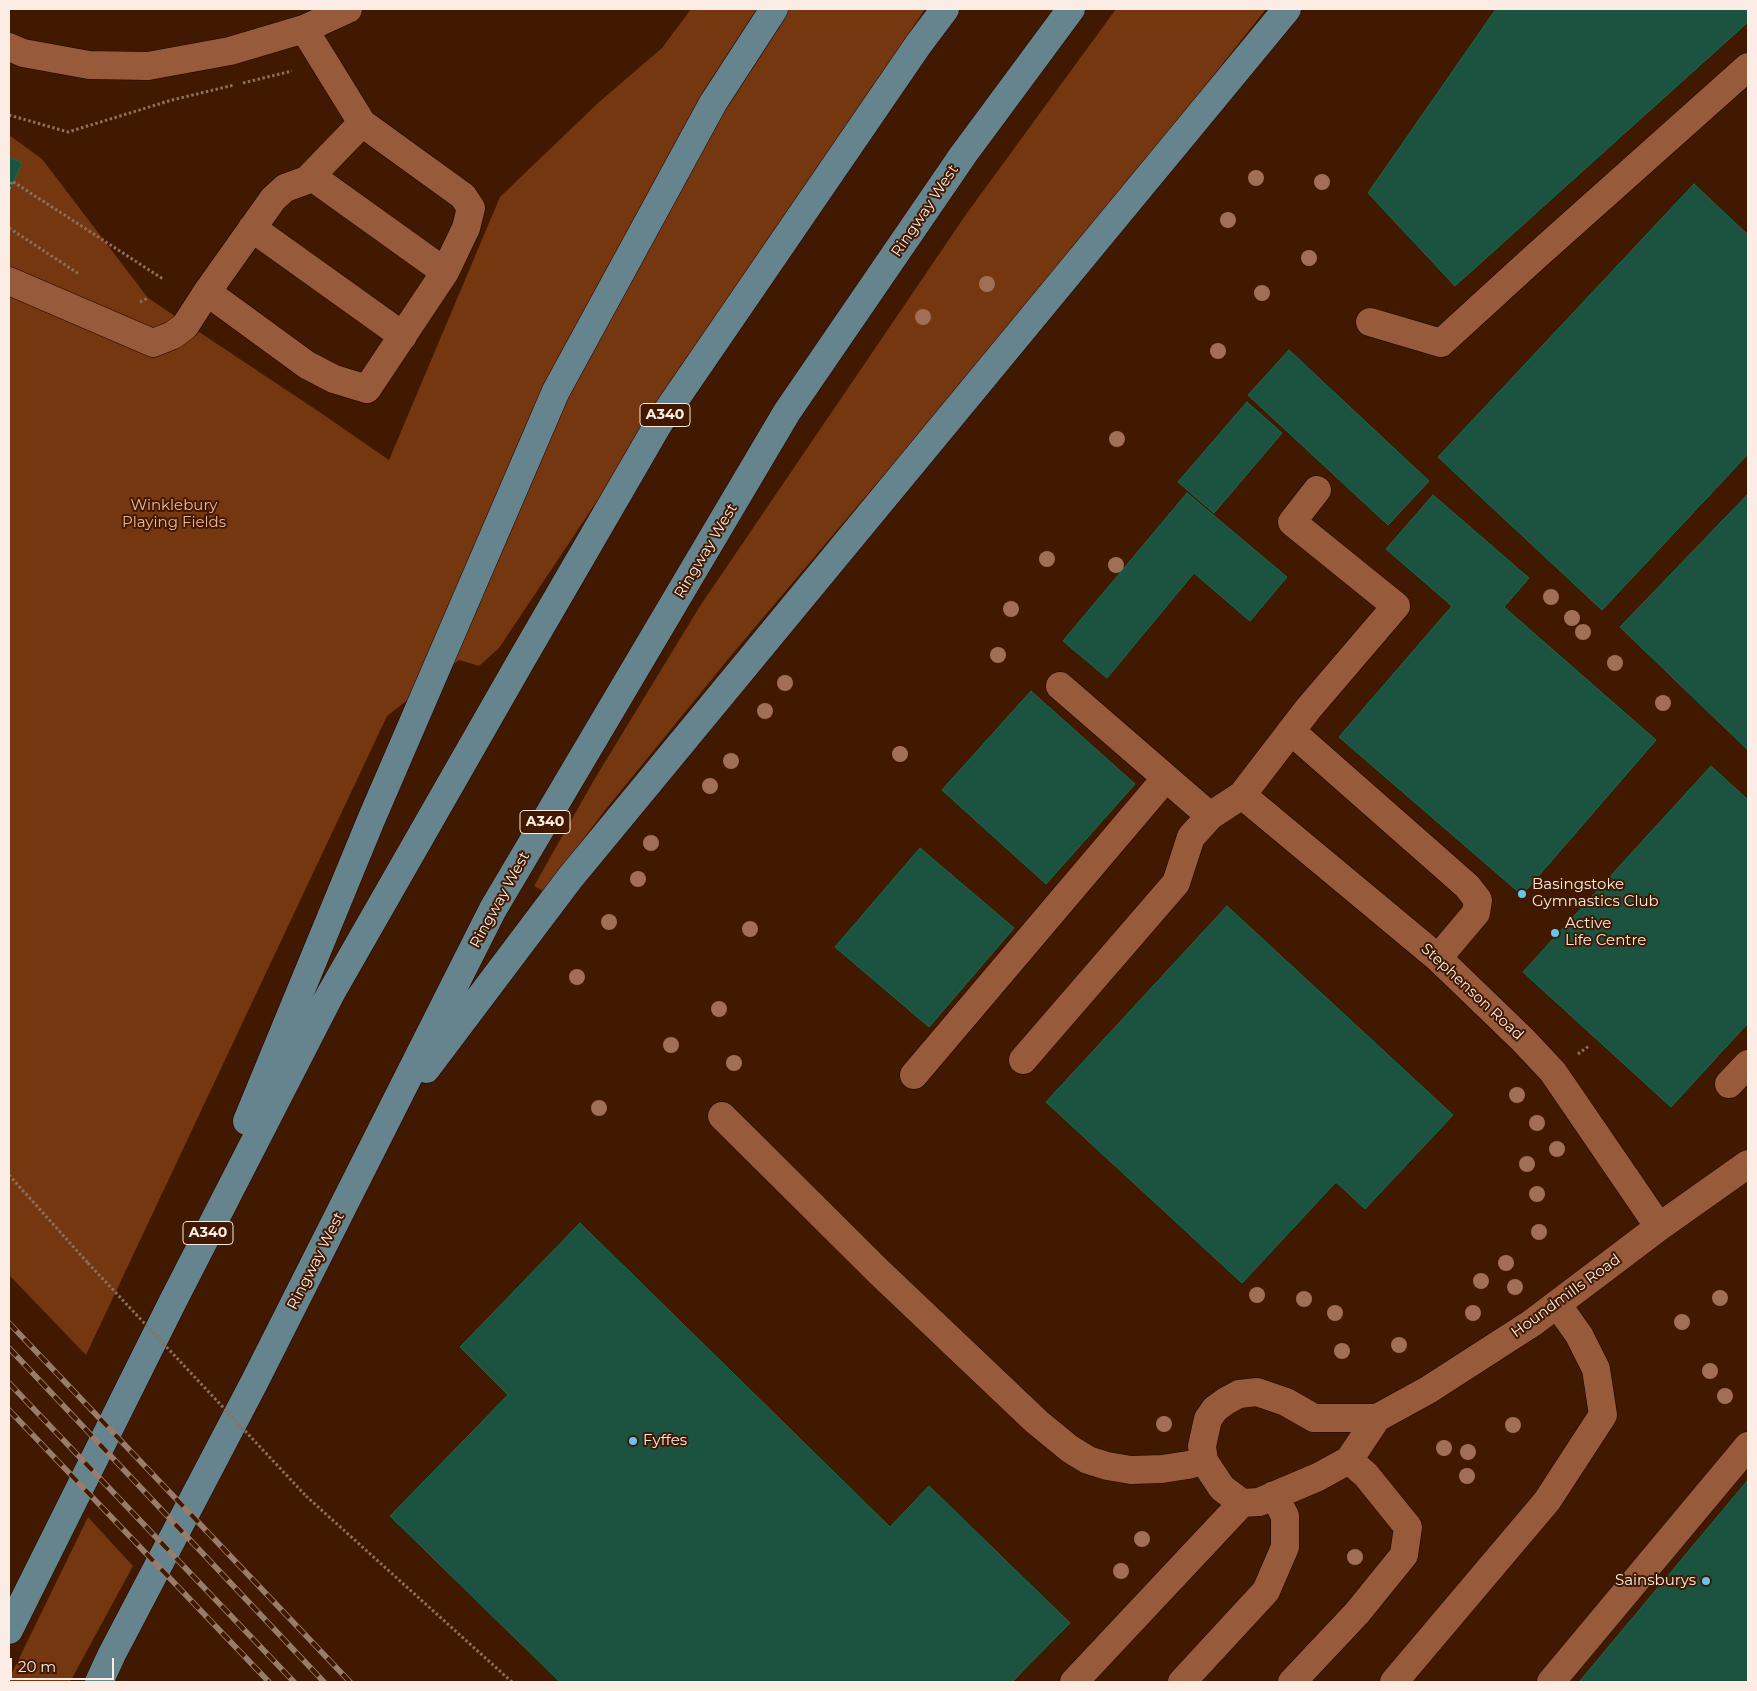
<!DOCTYPE html>
<html>
<head>
<meta charset="utf-8">
<style>
  body { margin:0 }
  #map { position:relative; width:1757px; height:1691px; overflow:hidden; background:#411800; font-family:Montserrat,sans-serif }
  canvas { display:block }
  .frame { position:absolute; inset:0; border:10px solid #fbede5; pointer-events:none }
  .scale { position:absolute; left:10px; top:1658px; width:104px; height:22px; box-sizing:border-box; border:2px solid #fbede5; border-top:0; padding-left:6px; font-size:15px; line-height:18px; white-space:nowrap; color:#fbede5; -webkit-text-stroke:4px #411800; paint-order:stroke }
</style>
</head>
<body>
<div id="map">
<canvas width="1757" height="1691"></canvas>
<div class="frame"></div>
<div class="scale">20 m</div>
</div>
<script>
const ctx = document.querySelector('canvas').getContext('2d');
ctx.lineJoin = 'round';
function fillPath(path, color) { ctx.fillStyle = color; ctx.fill(path, 'evenodd'); }
const poly = rows => new Path2D(rows.map(r => 'M' + r).join(''));
function trace(path, color, width, dash) { ctx.strokeStyle = color; ctx.lineWidth = width; ctx.lineCap = dash ? 'butt' : 'round'; ctx.setLineDash(dash || []); ctx.stroke(path); }
function write(font, color, halo, rows, align = 'center') {
  ctx.font = font + ' Montserrat,sans-serif'; ctx.lineWidth = 4; ctx.setLineDash([]); ctx.textBaseline = 'middle'; ctx.strokeStyle = halo; ctx.fillStyle = color; for (const [text, x, y, turn = 0] of rows) {
    ctx.save(); ctx.translate(x, y); ctx.rotate((+turn || 0) * Math.PI / 180); ctx.textAlign = isNaN(turn) ? turn : align; if (halo) ctx.strokeText(text, 0, 0); ctx.fillText(text, 0, 0); ctx.restore();
  }
}
const green = poly([
  [691,9,925,9,499,648,479,666,459,660,387,716,86,1355,9,1275,9,135,42,159,148,298,318,411,389,460,500,197,598,103,662,48],
  [1116,9,1266,9,1086,236,734,652,606,809,544,891,534,886,594,780,700,606,967,213],
  [88,1517,133,1566,70,1682,9,1682,9,1679]
]);
const building = poly([
  [1496,9,1748,9,1748,22,1455,286,1368,193,1496,9],
  [9,157,22,163,9,192,9,157],
  [1694,184,1748,235,1748,454,1602,610,1438,457,1694,184],
  [1289,350,1429,481,1388,525,1248,395,1289,350],
  [1247,402,1282,433,1214,513,1178,482,1247,402],
  [1187,493,1287,577,1250,621,1194,573,1107,678,1063,641,1187,493],
  [1748,494,1748,750,1620,627,1748,494],
  [1433,495,1529,578,1504,607,1656,740,1522,895,1339,737,1452,606,1386,549,1433,495],
  [1031,691,1135,784,1046,884,942,790,1031,691],
  [1711,766,1748,800,1748,1023,1671,1107,1523,972,1711,766],
  [920,848,1014,928,929,1027,835,947,920,848],
  [1227,906,1453,1115,1365,1209,1336,1182,1242,1283,1046,1102,1227,906],
  [580,1223,890,1527,929,1486,1070,1623,1012,1682,560,1682,390,1516,508,1395,460,1347,580,1223],
  [1748,1480,1748,1682,1579,1682,1748,1480]
]);
const path = poly([
  [243,83,292,71],
  [9,115,68,132,172,100,234,85],
  [9,189,12,181,163,279],
  [9,228,79,274],
  [140,302,148,298],
  [1578,1054,1589,1046],
  [9,1175,88,1263],
  [306,1496,512,1682]
]);
const minor = poly([
  [304,29,362,123,463,196,471,208,466,228,445,272,367,389,334,379,307,365,207,292,273,199,285,188,307,180,362,123],
  [9,47,23,53,89,65,148,66,230,51,304,29,348,9],
  [311,176,445,272],
  [252,228,403,336],
  [9,281,153,343,173,335,185,326,207,292],
  [1370,322,1441,343,1534,258,1748,67],
  [1060,686,1210,816],
  [1291,731,1467,886,1478,900,1476,913,1438,958],
  [1242,795,1438,958,1523,1040,1553,1072,1659,1227],
  [1023,1060,1176,883,1191,837,1210,816,1242,795,1308,709,1396,606,1292,522,1317,490],
  [914,1075,1165,779],
  [1729,1084,1748,1064],
  [722,1116,879,1272,1037,1422,1070,1449,1088,1460,1107,1466,1131,1470,1162,1469,1188,1465,1204,1461],
  [1377,1418,1314,1418,1286,1402,1257,1392,1239,1394,1226,1401,1215,1409,1208,1419,1202,1446,1204,1461,1222,1488,1242,1503,1259,1502,1318,1477,1349,1460,1377,1418,1428,1390,1532,1323,1659,1227,1748,1164],
  [1074,1682,1242,1503],
  [1182,1682,1266,1591,1285,1547,1285,1516,1274,1495],
  [1292,1682,1357,1613,1404,1555,1408,1527,1366,1475,1349,1460],
  [1394,1682,1547,1501,1603,1415,1596,1369,1579,1335,1557,1304],
  [1551,1682,1748,1446]
]);
const major = poly([
  [426,1069,570,878,1287,9],
  [247,1121,371,820,556,391,713,103,774,9],
  [9,1630,171,1305,331,993,522,659,659,423,918,45,945,9],
  [99,1682,112,1654,255,1381,493,909,787,412,963,155,1071,9]
]);
const rail = poly([
  [9,1323,350,1682],
  [9,1348,324,1682],
  [9,1383,294,1682],
  [9,1410,269,1682]
]);
const pathBridge = poly([
  [88,1263,306,1496]
]);
const trees = [
  [1256,178],
  [1322,182],
  [1228,220],
  [1309,258],
  [987,284],
  [1262,293],
  [923,317],
  [1218,351],
  [1117,439],
  [1047,559],
  [1116,565],
  [1551,597],
  [1011,609],
  [1572,618],
  [1583,632],
  [998,655],
  [1615,663],
  [785,683],
  [1663,703],
  [765,711],
  [900,754],
  [731,761],
  [710,786],
  [651,843],
  [638,879],
  [609,922],
  [750,929],
  [577,977],
  [719,1009],
  [671,1045],
  [734,1063],
  [1517,1095],
  [599,1108],
  [1537,1123],
  [1557,1149],
  [1527,1164],
  [1537,1194],
  [1539,1232],
  [1506,1263],
  [1481,1281],
  [1515,1287],
  [1257,1295],
  [1720,1298],
  [1304,1299],
  [1335,1313],
  [1473,1313],
  [1682,1322],
  [1399,1345],
  [1342,1351],
  [1710,1371],
  [1725,1396],
  [1164,1424],
  [1513,1425],
  [1444,1448],
  [1468,1452],
  [1467,1476],
  [1142,1539],
  [1355,1557],
  [1121,1571]
];
const markers = [
  [1522,894,5,"#65c5ee"],
  [1555,933,5,"#65c5ee"],
  [633,1441,5,"#65c5ee"],
  [1706,1581,5,"#65c5ee"]
];
const shields = [
  [665,415,50],
  [545,822,50],
  [208,1233,50]
];
const shieldNames = [
  ["A340",665,415],
  ["A340",545,822],
  ["A340",208,1233]
];
const streetNames = [
  ["Ringway West",925,211,-56],
  ["Ringway West",706,551,-59],
  ["Ringway West",500,900,-61],
  ["Stephenson Road",1472,992,43],
  ["Ringway West",316,1261,-63],
  ["Houndmills Road",1566,1296,-36]
];
const parkNames = [
  ["Winklebury",174,506],
  ["Playing Fields",174,523]
];
const poiNames = [
  ["Basingstoke",1532,885],
  ["Gymnastics Club",1532,902],
  ["Active",1565,924],
  ["Life Centre",1565,941],
  ["Fyffes",643,1441],
  ["Sainsburys",1696,1581,"right"]
];
fillPath(green, '#74370f');
fillPath(building, '#1b5240');
trace(building, '#116e54', 1);
trace(minor, '#200500', 29);
trace(major, '#200500', 29);
trace(path, '#8e705f', 3, [2.5, 2.5]);
trace(minor, '#975b3b', 28);
trace(major, '#65848e', 28);
trace(rail, '#997c6c', 5.5);
trace(rail, '#411800', 4, [11]);
trace(pathBridge, '#8e705f', 3, [2.5, 2.5]);
ctx.fillStyle = '#a16f55';
for (const [x, y] of trees) { ctx.beginPath(); ctx.arc(x, y, 8, 0, 2 * Math.PI); ctx.fill(); }
for (const [x, y, r, color] of markers) { const dot = new Path2D(); dot.arc(x, y, r, 0, 2 * Math.PI); ctx.fillStyle = color; ctx.fill(dot); trace(dot, '#411800', 2); }
for (const [x, y, w] of shields) { const box = new Path2D(); box.roundRect(x - w / 2, y - 11.5, w, 23, 4); ctx.fillStyle = '#411800'; ctx.fill(box); trace(box, '#fbede5', 1); }
write('bold 14px', '#fbede5', null, shieldNames);
write('15px', '#fbede5', '#411800', streetNames);
write('15px', '#efb79a', '#411800', parkNames);
write('15px', '#fbede5', '#411800', poiNames, 'left');
</script>
</body>
</html>
